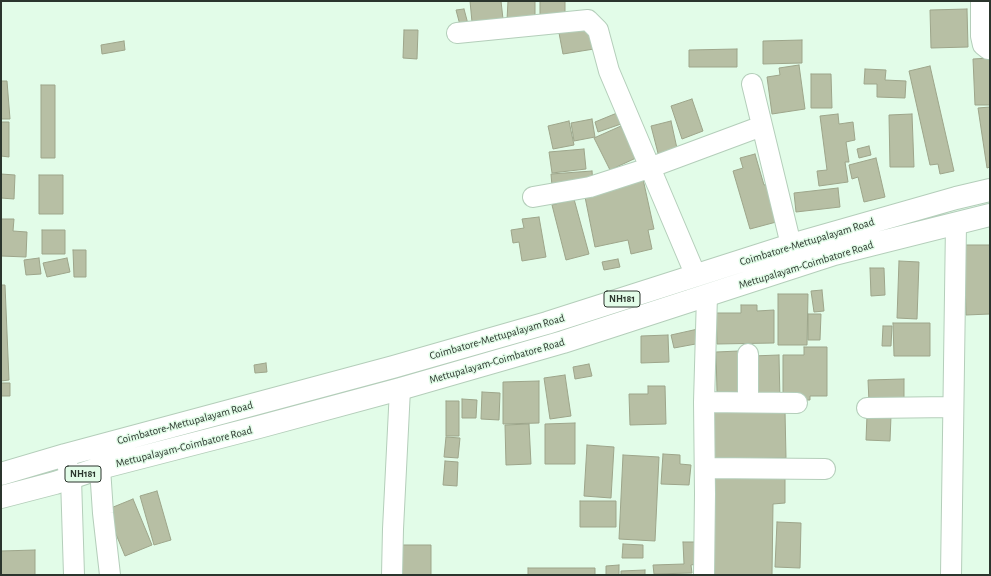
<!DOCTYPE html>
<html>
<head>
<meta charset="utf-8">
<style>
  body { margin:0 }
  #map { position:relative; width:991px; height:576px; overflow:hidden; background:#e2fce8; font-family:"Alegreya Sans",sans-serif }
  canvas { display:block }
  .frame { position:absolute; inset:0; border:2px solid #2b352d; pointer-events:none }
</style>
</head>
<body>
<div id="map">
<canvas width="991" height="576"></canvas>
<div class="frame"></div>
</div>
<script>
const ctx = document.querySelector('canvas').getContext('2d');
ctx.lineJoin = 'round';
function fillPath(path, color) { ctx.fillStyle = color; ctx.fill(path, 'evenodd'); }
const poly = rows => new Path2D(rows.map(r => 'M' + r).join(''));
function trace(path, color, width, dash) { ctx.strokeStyle = color; ctx.lineWidth = width; ctx.lineCap = dash ? 'butt' : 'round'; ctx.setLineDash(dash || []); ctx.stroke(path); }
function write(font, color, halo, rows, align = 'center') {
  ctx.font = font + ' "Alegreya Sans",sans-serif'; ctx.lineWidth = 3; ctx.setLineDash([]); ctx.textBaseline = 'middle'; ctx.strokeStyle = halo; ctx.fillStyle = color; for (const [text, x, y, turn = 0] of rows) {
    ctx.save(); ctx.translate(x, y); ctx.rotate((+turn || 0) * Math.PI / 180); ctx.textAlign = isNaN(turn) ? turn : align; if (halo) ctx.strokeText(text, 0, 0); ctx.fillText(text, 0, 0); ctx.restore();
  }
}
const building = poly([
  [470,1,501,1,503,19,472,22,470,1],
  [508,1,535,1,535,21,507,20,508,1],
  [540,1,565,1,565,19,540,19,540,1],
  [464,9,468,24,460,25,456,10,464,9],
  [967,9,968,47,931,48,930,10,967,9],
  [590,28,594,49,563,54,559,33,590,28],
  [404,30,418,30,417,59,403,58,404,30],
  [802,40,802,63,763,64,763,41,802,40],
  [124,41,125,50,102,54,101,45,124,41],
  [737,49,737,67,689,67,689,50,737,49],
  [990,58,990,105,975,105,973,59,990,58],
  [799,65,805,109,772,114,767,77,780,75,779,68,799,65],
  [930,66,954,171,940,174,938,164,930,165,909,71,930,66],
  [865,69,886,70,885,80,906,81,905,98,877,97,877,84,864,84,865,69],
  [811,74,831,74,832,108,811,108,811,74],
  [1,81,7,81,10,119,1,119,1,81],
  [41,85,55,85,55,158,41,158,41,85],
  [692,99,703,131,682,139,671,106,692,99],
  [990,107,990,167,987,168,978,108,990,107],
  [617,113,621,124,598,132,595,122,617,113],
  [838,114,839,124,853,122,855,140,846,142,849,162,845,162,848,182,819,186,817,171,827,170,820,116,838,114],
  [912,114,914,167,890,167,889,115,912,114],
  [592,119,595,137,574,141,571,123,592,119],
  [569,121,574,145,553,149,548,126,569,121],
  [671,121,678,153,659,157,651,126,671,121],
  [1,122,9,122,9,157,1,156,1,122],
  [621,126,636,158,610,170,594,138,621,126],
  [869,146,871,155,859,158,857,149,869,146],
  [584,149,586,169,552,173,549,152,584,149],
  [755,154,764,185,769,184,780,221,750,229,733,171,743,168,740,158,755,154],
  [876,158,885,197,864,202,858,177,852,179,849,165,876,158],
  [592,171,593,183,552,186,551,174,592,171],
  [1,174,15,175,14,199,1,198,1,174],
  [39,175,63,175,63,214,39,214,39,175],
  [643,179,654,229,648,230,652,249,631,254,628,240,595,247,584,192,643,179],
  [838,188,840,207,796,212,794,193,838,188],
  [574,199,589,254,566,260,552,205,574,199],
  [539,217,546,257,522,261,519,242,513,243,511,230,524,228,522,219,539,217],
  [1,219,14,219,13,231,27,232,26,257,1,256,1,219],
  [42,230,65,230,65,254,42,254,42,230],
  [964,245,990,245,990,314,966,315,964,245],
  [73,250,86,250,86,277,74,277,73,250],
  [39,258,41,274,26,275,24,260,39,258],
  [67,258,70,272,47,277,43,263,67,258],
  [618,259,620,267,604,270,602,262,618,259],
  [899,261,919,262,917,319,897,318,899,261],
  [870,268,884,268,885,295,871,296,870,268],
  [1,285,5,285,9,380,1,381,1,285],
  [822,290,824,311,814,312,811,291,822,290],
  [778,294,808,294,807,345,778,345,778,294],
  [741,305,757,305,757,311,774,310,774,343,717,344,716,313,741,313,741,305],
  [808,314,821,314,820,340,808,340,808,314],
  [893,323,930,323,930,356,894,356,893,323],
  [883,326,892,326,891,346,882,346,883,326],
  [698,329,701,343,674,348,671,335,698,329],
  [668,335,669,362,641,363,641,336,668,335],
  [804,347,827,347,827,396,810,396,810,400,783,400,783,355,804,355,804,347],
  [739,351,739,392,717,392,716,352,739,351],
  [779,355,780,400,752,400,752,356,779,355],
  [266,363,267,372,255,373,254,365,266,363],
  [589,364,592,376,575,379,573,367,589,364],
  [565,375,571,416,550,419,544,378,565,375],
  [904,379,904,401,869,402,868,380,904,379],
  [539,381,539,423,503,424,503,382,539,381],
  [1,383,10,383,10,396,1,396,1,383],
  [648,386,665,386,666,424,630,425,629,394,648,394,648,386],
  [482,392,500,393,499,420,481,419,482,392],
  [462,399,477,400,476,418,462,418,462,399],
  [446,401,459,401,459,436,446,436,446,401],
  [714,411,785,411,786,458,714,459,714,411],
  [867,415,891,416,890,441,866,440,867,415],
  [575,423,575,464,545,464,545,424,575,423],
  [529,424,531,464,506,465,505,425,529,424],
  [446,437,460,438,458,458,444,457,446,437],
  [587,445,614,447,611,498,584,496,587,445],
  [663,454,680,455,680,464,691,465,689,485,661,484,663,454],
  [623,455,659,457,655,541,619,539,623,455],
  [445,461,458,462,457,486,443,485,445,461],
  [715,475,785,476,785,503,773,504,772,575,713,575,715,475],
  [157,491,171,540,154,545,140,496,157,491],
  [133,499,152,545,125,556,106,510,133,499],
  [580,501,616,501,616,527,580,527,580,501],
  [777,522,801,523,800,568,775,567,777,522],
  [683,542,696,542,697,564,691,565,692,573,654,574,653,565,684,564,683,542],
  [623,544,643,545,643,558,622,558,623,544],
  [399,545,431,545,431,575,400,575,399,545],
  [35,550,35,575,1,575,1,551,35,550],
  [619,565,619,575,606,575,606,566,619,565],
  [528,568,595,568,595,575,528,575,528,568],
  [645,570,645,575,621,575,621,571,645,570]
]);
const minor = poly([
  [981,1,981,36,983,45,988,49,990,49],
  [457,33,588,20,598,30,609,71,696,276],
  [752,84,791,245],
  [533,197,590,187,649,168,762,126],
  [704,402,797,403],
  [748,402,748,354],
  [867,408,953,407],
  [67,464,71,478,74,575],
  [100,468,103,513,110,575],
  [705,468,825,469],
  [392,575,393,529,400,389],
  [704,575,705,494,704,402,707,295],
  [951,575,956,224]
]);
const highway = poly([
  [1,474,65,455,393,367,547,323,791,245,956,198,990,190],
  [1,497,55,483,100,468,259,427,400,389,563,342,834,254,990,215]
]);
const shields = [
  [622,299,36],
  [83,474,36]
];
const shieldNames = [
  ["NH181",622,299],
  ["NH181",83,474]
];
const streetNames = [
  ["Coimbatore-Mettupalayam Road",807,242,-17],
  ["Mettupalayam-Coimbatore Road",806,265,-17],
  ["Coimbatore-Mettupalayam Road",497,337,-16],
  ["Mettupalayam-Coimbatore Road",497,361,-16],
  ["Coimbatore-Mettupalayam Road",185,423,-15],
  ["Mettupalayam-Coimbatore Road",184,447,-14]
];
fillPath(building, '#b7bfa4');
trace(building, '#9da58a', 1);
trace(minor, '#b4ceba', 22);
trace(highway, '#b4ceba', 24);
trace(minor, '#fff', 20);
trace(highway, '#fff', 22);
for (const [x, y, w] of shields) { const box = new Path2D(); box.roundRect(x - w / 2, y - 8, w, 16, 3); ctx.fillStyle = '#e2fce8'; ctx.fill(box); trace(box, '#2b352d', 1); }
write('bold 10px', '#2b352d', null, shieldNames);
write('11px', '#2b352d', '#e2fce8', streetNames);
</script>
</body>
</html>
